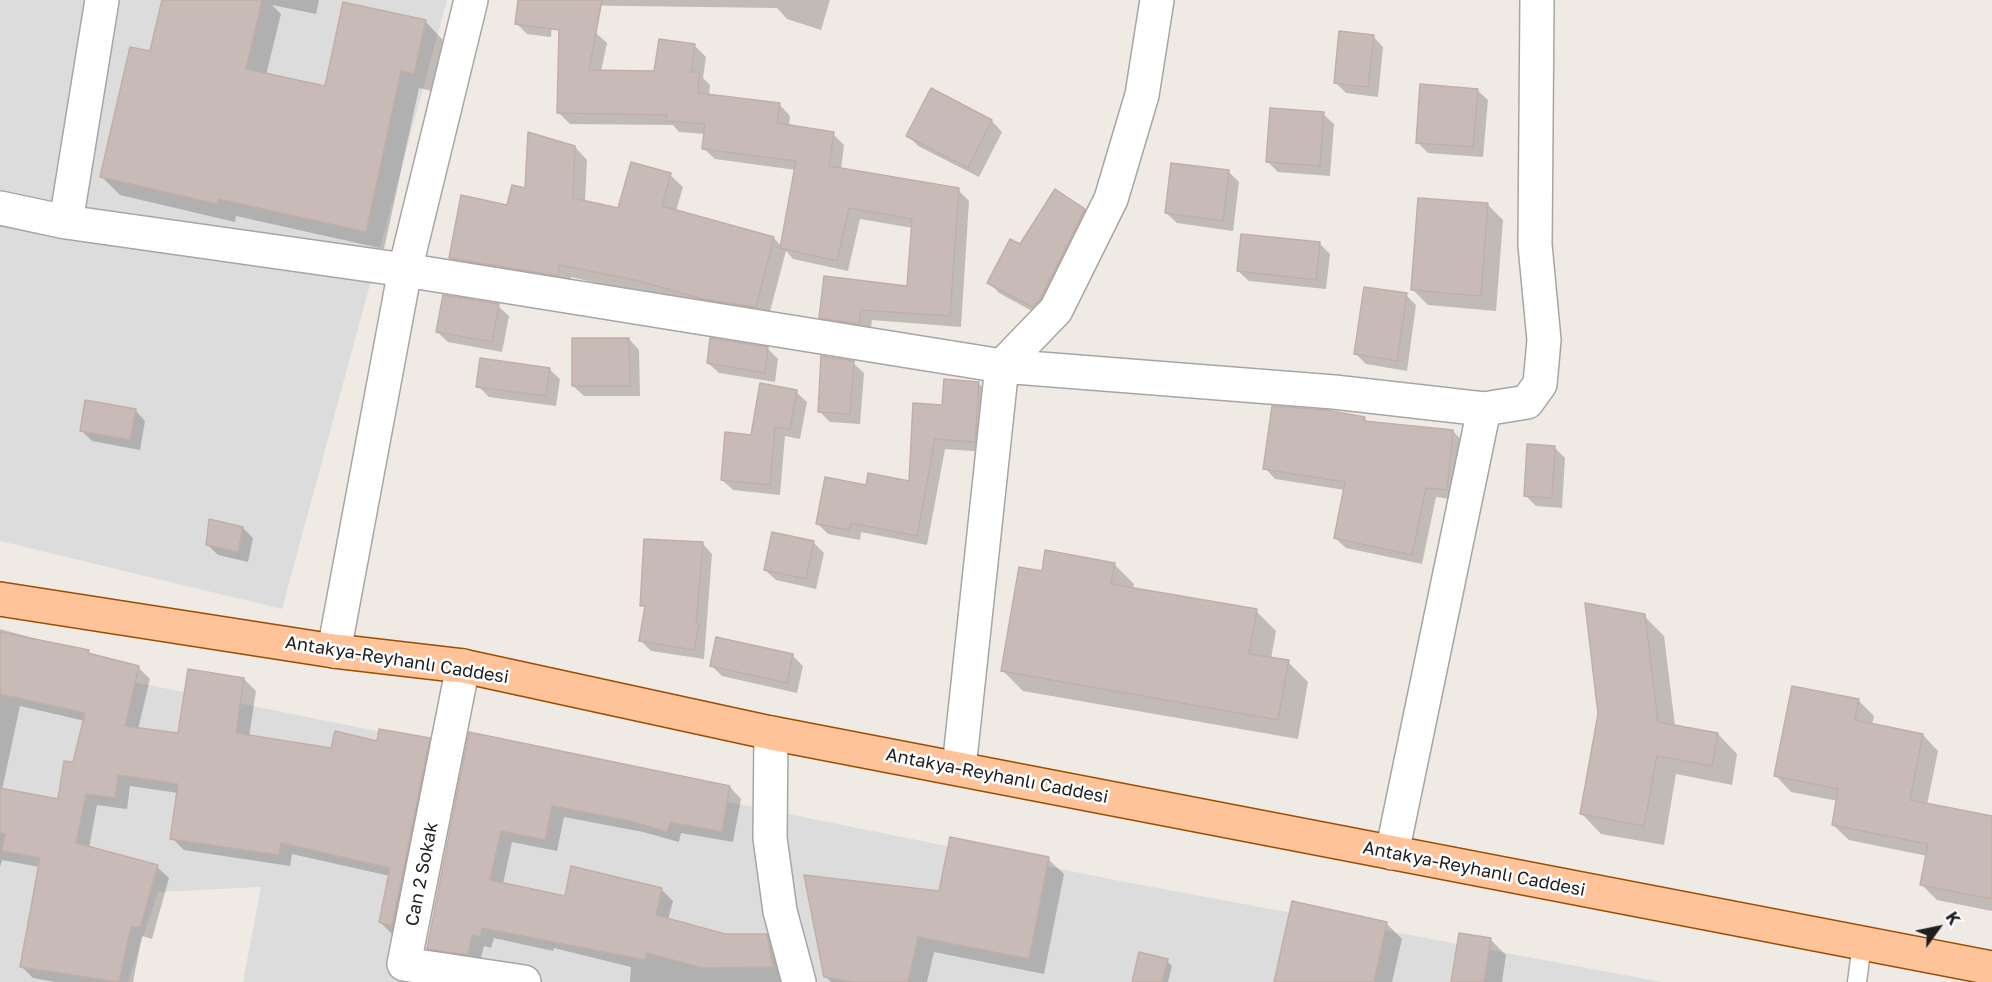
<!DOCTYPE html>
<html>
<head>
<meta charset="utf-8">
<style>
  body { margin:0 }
  #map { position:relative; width:1992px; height:982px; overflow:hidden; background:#f0eae4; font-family:"Golos Text",sans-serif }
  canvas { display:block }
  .north { position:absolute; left:1908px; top:898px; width:60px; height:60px; -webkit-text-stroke:4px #fff; paint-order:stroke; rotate:57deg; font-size:16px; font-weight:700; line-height:24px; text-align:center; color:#1f1f1f }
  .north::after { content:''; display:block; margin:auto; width:21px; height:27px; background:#1f1f1f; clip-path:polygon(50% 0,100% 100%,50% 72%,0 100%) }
</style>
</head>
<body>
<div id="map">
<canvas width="1992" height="982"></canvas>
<div class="north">K</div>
</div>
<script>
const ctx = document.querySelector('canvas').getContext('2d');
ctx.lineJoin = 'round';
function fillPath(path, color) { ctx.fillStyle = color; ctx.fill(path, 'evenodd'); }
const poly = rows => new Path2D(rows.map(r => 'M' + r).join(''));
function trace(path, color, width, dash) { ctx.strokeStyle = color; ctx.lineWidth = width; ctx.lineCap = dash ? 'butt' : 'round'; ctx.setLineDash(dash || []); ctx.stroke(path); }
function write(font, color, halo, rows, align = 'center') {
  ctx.font = font + ' "Golos Text",sans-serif'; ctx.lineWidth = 5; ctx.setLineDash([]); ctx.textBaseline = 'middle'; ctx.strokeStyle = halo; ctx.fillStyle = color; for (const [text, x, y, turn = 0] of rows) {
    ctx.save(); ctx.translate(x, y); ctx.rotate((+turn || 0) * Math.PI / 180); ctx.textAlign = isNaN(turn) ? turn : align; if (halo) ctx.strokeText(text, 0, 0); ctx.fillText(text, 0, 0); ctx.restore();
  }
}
const residential = poly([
  [0,0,447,0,282,609,0,541],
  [0,655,1115,880,1662,982,243,982,261,887,158,892,128,982,0,982]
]);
const shadow = poly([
  [164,0,319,0,316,14,272,5,281,14,266,75,326,88,425,21,443,40,432,91,419,88,384,249,236,216,235,222,120,195,102,177,151,53],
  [519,0,830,0,821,30,787,19,777,8,553,5,551,37,527,34,517,24],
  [595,32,607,43,601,72,656,73,694,45,706,57,703,78,710,85,709,96,779,104,790,116,789,127,833,134,844,145,841,169,958,190,969,201,961,327,872,320,870,335,832,328,820,317,908,288,913,228,860,219,848,271,793,259,786,251,768,319,717,311,571,277,570,287,463,270,451,258,575,147,587,160,585,202,619,210,670,175,683,187,676,211,774,238,782,247,796,170,715,159,703,148,705,134,679,132,673,125,570,124,559,113],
  [1373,36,1383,47,1378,97,1346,93,1336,83],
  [931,90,992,121,1002,132,979,177,918,146,908,135],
  [1477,90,1488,100,1483,157,1428,153,1417,142],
  [1323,114,1334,124,1330,176,1278,172,1268,162],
  [1228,171,1239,182,1233,231,1177,223,1166,213],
  [1488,205,1503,220,1496,311,1428,305,1413,290],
  [1084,210,1095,220,1043,317,999,293,989,282,1020,246],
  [1320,244,1330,254,1326,289,1249,281,1238,271],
  [1406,295,1416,305,1407,371,1366,364,1356,354],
  [498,306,509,316,502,352,448,342,437,332],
  [629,339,639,350,640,396,584,396,573,386],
  [768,349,778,359,775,382,719,373,708,363],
  [853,363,864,373,860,424,830,422,819,411],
  [549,369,560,379,556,406,489,397,478,386],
  [978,383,989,394,985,452,945,449,927,545,861,532,860,540,828,534,818,524,867,487,910,482,943,407],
  [796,392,807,402,800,439,785,436,780,495,733,490,722,480,752,437],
  [135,410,145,421,140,450,92,441,81,430],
  [1364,418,1369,423,1453,431,1463,442,1457,500,1436,497,1422,564,1346,548,1335,538,1345,490,1275,479,1265,468],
  [1554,447,1565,458,1562,508,1536,506,1526,496],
  [243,528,253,538,248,562,218,555,207,544],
  [813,542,824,553,816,589,776,580,765,570],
  [702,543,712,554,704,659,651,651,640,640,646,609,642,605],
  [1114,564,1134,584,1133,589,1256,611,1276,631,1271,659,1288,662,1308,682,1298,739,1023,691,1003,671,1043,573],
  [1644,616,1664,636,1675,726,1718,734,1737,754,1732,785,1676,774,1664,845,1601,834,1582,814],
  [0,629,138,667,150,679,138,729,180,735,244,679,256,691,249,737,332,749,429,740,441,751,404,936,392,934,380,922,390,876,292,854,290,866,184,850,172,838,178,793,130,786,127,809,97,805,89,848,157,867,169,878,152,939,142,936,133,982,55,982,33,978,21,966,40,867,2,860,0,867],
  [20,706,85,721,75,764,59,801,2,790],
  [792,655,803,666,797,693,722,676,712,666],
  [1859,701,1874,716,1872,725,1923,735,1938,751,1927,805,1992,817,1992,911,1937,900,1922,885,1927,856,1849,840,1833,825,1838,801,1791,792,1776,776],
  [470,734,730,787,741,799,733,842,681,833,679,842,643,832,564,817,557,851,512,842,503,884,566,898,661,889,673,901,668,920,725,936,766,936,778,947,784,982,630,982,631,967,554,948,553,951,494,938,491,948,484,946,479,965,441,960,429,948],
  [1048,859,1064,874,1044,974,934,952,927,982,831,982,826,977,941,893],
  [1386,923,1402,939,1392,982,1276,982],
  [1491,940,1506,955,1502,982,1452,982],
  [1167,961,1172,966,1168,982,1133,982]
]);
const building = poly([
  [162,0,262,0,246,69,325,86,343,2,426,20,414,74,401,71,366,232,218,199,217,204,100,177,130,47,150,51,162,0],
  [518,0,602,0,589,70,654,71,659,39,695,44,691,72,699,72,698,93,780,103,777,123,834,132,829,166,959,188,950,316,861,310,859,324,819,318,824,276,907,286,912,219,849,208,837,261,780,248,796,161,702,149,705,124,666,121,667,115,557,113,559,30,515,24,518,0],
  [1339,31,1374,35,1368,87,1334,83,1339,31],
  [1420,84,1478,89,1473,147,1416,143,1420,84],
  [931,88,992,120,968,168,906,136,931,88],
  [1270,108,1324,112,1320,166,1266,162,1270,108],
  [528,132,575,146,573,198,618,208,631,162,671,173,662,206,774,237,756,307,703,299,639,281,559,265,558,276,449,258,461,195,507,205,512,185,525,188,528,132],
  [1171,163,1229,170,1223,221,1165,213,1171,163],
  [1055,189,1085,209,1040,299,1032,307,987,283,1010,239,1020,244,1055,189],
  [1418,198,1488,203,1481,296,1411,290,1418,198],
  [1241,234,1320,242,1316,280,1237,271,1241,234],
  [1364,287,1407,293,1397,361,1354,354,1364,287],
  [443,295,499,304,492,342,436,332,443,295],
  [572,338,629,338,630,386,572,386,572,338],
  [710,338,768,347,765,373,707,363,710,338],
  [821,356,854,361,850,414,818,412,821,356],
  [480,358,550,368,546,396,476,387,480,358],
  [944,379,979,382,975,442,935,439,917,536,851,523,849,530,816,524,825,477,866,485,868,473,909,481,913,403,942,405,944,379],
  [760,383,797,390,790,429,775,427,770,485,721,480,725,432,751,435,760,383],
  [85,400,136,409,130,440,80,431,85,400],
  [1272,406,1326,410,1365,417,1364,421,1453,430,1447,490,1426,488,1412,555,1334,538,1345,482,1263,469,1272,406],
  [1527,444,1555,446,1552,498,1524,496,1527,444],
  [209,519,243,527,238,552,206,545,209,519],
  [772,532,814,541,806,579,764,570,772,532],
  [644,539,703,542,696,623,699,624,694,650,639,641,645,606,640,606,644,539],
  [1045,550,1115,563,1111,584,1257,609,1249,654,1289,660,1278,720,1001,671,1019,567,1042,571,1045,550],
  [1585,603,1645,614,1658,722,1718,733,1712,766,1657,756,1644,826,1580,814,1598,714,1585,603],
  [0,632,89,650,88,653,139,666,125,726,178,733,188,669,244,678,236,733,331,748,335,731,377,741,379,729,430,738,392,926,379,922,390,868,281,843,279,855,170,839,178,784,118,775,115,798,86,794,76,843,158,865,140,928,131,926,119,982,20,967,40,858,2,851,5,834,0,833,0,788,58,799,64,761,73,762,85,713,0,694,0,632],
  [716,637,793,654,787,683,710,666,716,637],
  [1792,686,1859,699,1855,720,1923,734,1910,800,1992,816,1992,899,1920,885,1928,844,1832,825,1838,789,1774,776,1792,686],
  [469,732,730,786,722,832,670,822,667,832,631,821,552,806,545,840,501,831,490,880,565,896,571,866,662,888,656,915,725,934,767,934,773,967,703,968,647,953,645,960,482,928,480,937,472,935,468,955,427,949,469,732],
  [950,837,1049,857,1029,959,918,937,908,982,853,982,824,977,804,875,939,891,950,837],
  [1292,901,1387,922,1374,982,1274,982,1292,901],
  [1459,933,1491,938,1484,982,1451,982,1459,933],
  [1139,952,1168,959,1162,982,1132,982,1139,952]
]);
const lane = poly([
  [1857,982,1862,944]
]);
const street = poly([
  [0,208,66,222,405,270,1002,366,1334,392,1484,409,1527,402,1540,384,1544,340,1535,245,1537,0],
  [66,222,102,0],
  [334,651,405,270,471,0],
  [463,666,404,964,524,982],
  [771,733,770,838,780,911,799,982],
  [959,768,1002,366,1056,310,1111,199,1142,95,1157,0],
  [1392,853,1484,409]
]);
const primary = poly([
  [0,599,334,651,463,666,771,733,1992,968]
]);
const streetNames = [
  ["Antakya-Reyhanlı Caddesi",397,660,9],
  ["Antakya-Reyhanlı Caddesi",997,776,11],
  ["Antakya-Reyhanlı Caddesi",1474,869,11],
  ["Can 2 Sokak",422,874,-79]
];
fillPath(residential, '#dddcdc');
fillPath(shadow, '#0003');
fillPath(building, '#c8bbb7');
trace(building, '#c3aea6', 1.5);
trace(lane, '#a6a6a6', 21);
trace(street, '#a6a6a6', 36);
trace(primary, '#994e00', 36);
trace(lane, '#fff', 18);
trace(street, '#fff', 33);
trace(primary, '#ffc39a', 33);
write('18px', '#1f1f1f', '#fff', streetNames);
</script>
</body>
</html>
